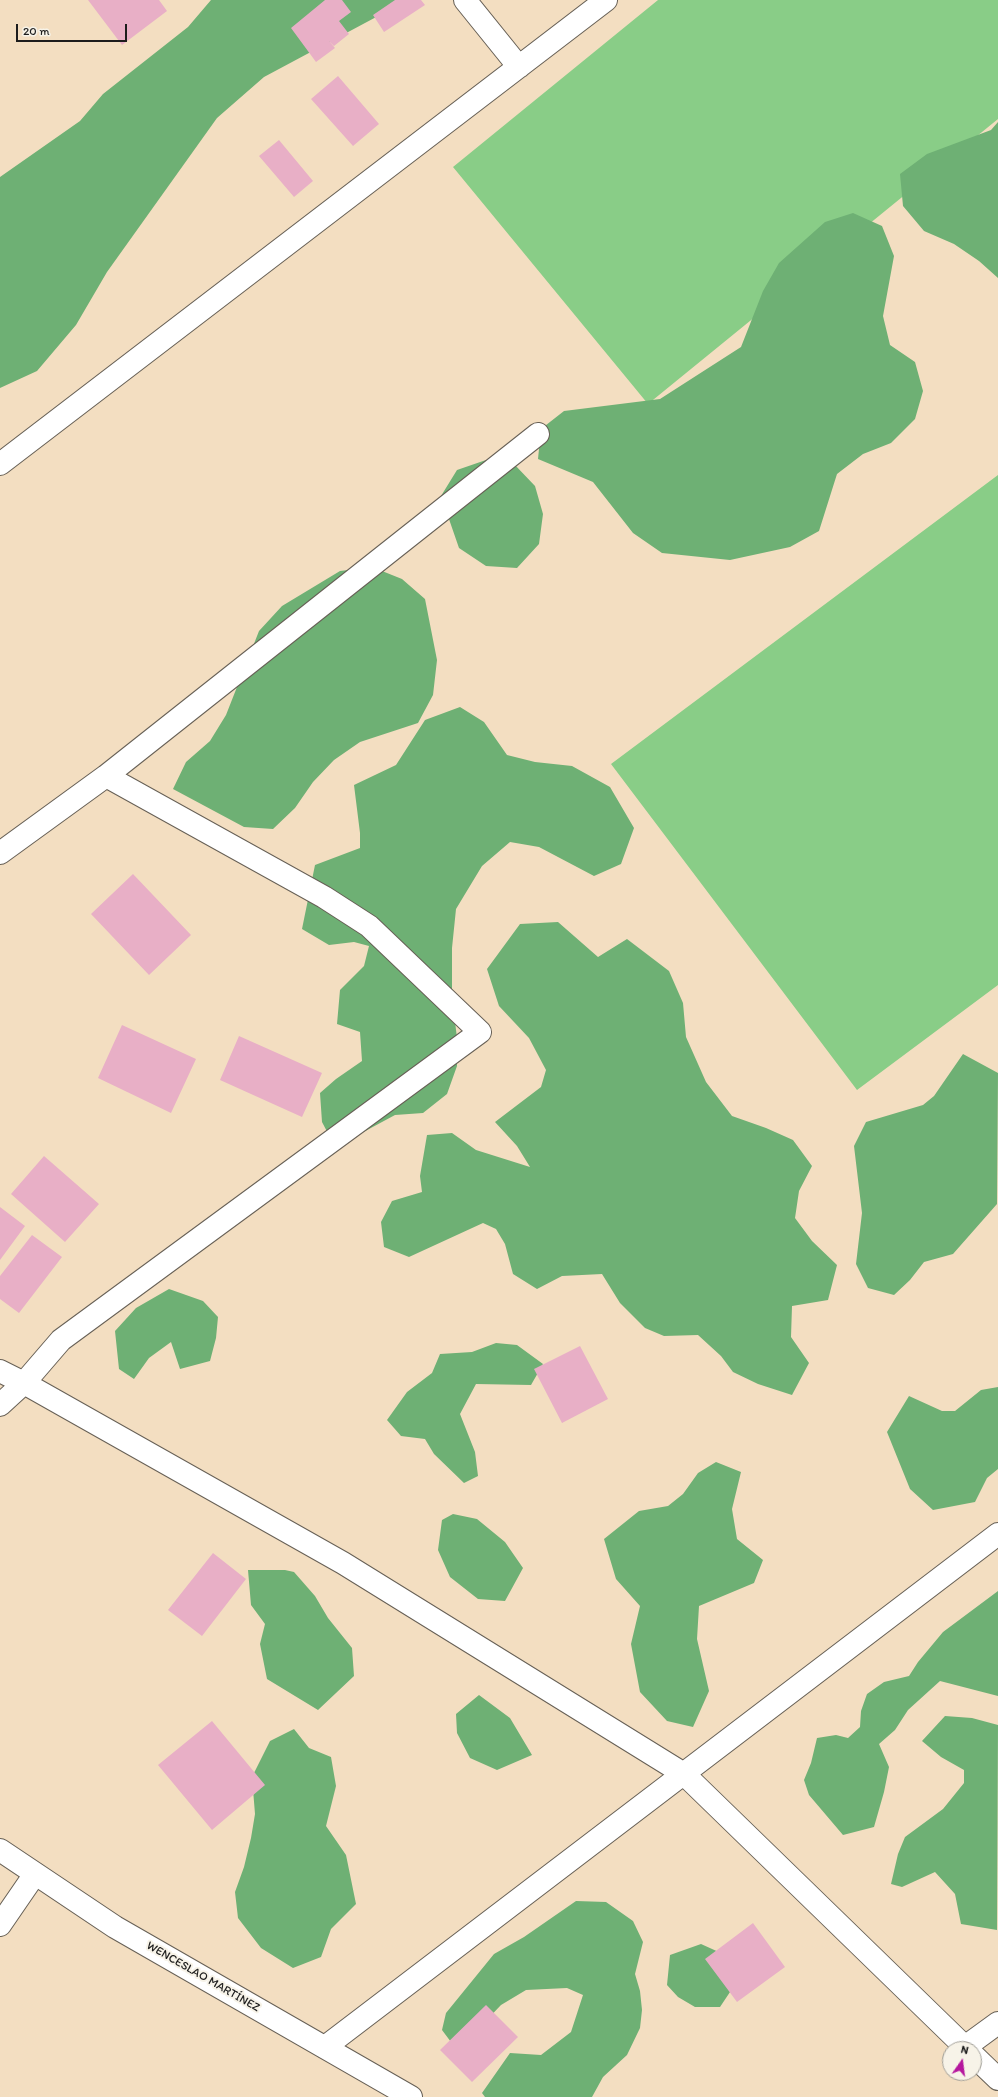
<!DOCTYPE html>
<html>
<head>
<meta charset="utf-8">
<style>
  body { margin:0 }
  #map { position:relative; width:998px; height:2097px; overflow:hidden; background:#f3dec1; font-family:Itim,sans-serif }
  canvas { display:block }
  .north { position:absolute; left:942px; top:2041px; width:40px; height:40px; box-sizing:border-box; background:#f7f3e8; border:1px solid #9f9d96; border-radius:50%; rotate:14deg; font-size:11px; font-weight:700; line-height:16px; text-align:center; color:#1c1c1c }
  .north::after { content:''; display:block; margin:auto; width:14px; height:18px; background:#b5179e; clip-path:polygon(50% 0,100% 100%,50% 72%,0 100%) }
  .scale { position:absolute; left:16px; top:24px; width:111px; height:18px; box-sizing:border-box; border:2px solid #1c1c1c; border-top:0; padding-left:5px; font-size:12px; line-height:14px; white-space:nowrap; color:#1c1c1c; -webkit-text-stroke:3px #f7f3e8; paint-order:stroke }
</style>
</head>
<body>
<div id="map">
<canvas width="998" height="2097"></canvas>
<div class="north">N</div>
<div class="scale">20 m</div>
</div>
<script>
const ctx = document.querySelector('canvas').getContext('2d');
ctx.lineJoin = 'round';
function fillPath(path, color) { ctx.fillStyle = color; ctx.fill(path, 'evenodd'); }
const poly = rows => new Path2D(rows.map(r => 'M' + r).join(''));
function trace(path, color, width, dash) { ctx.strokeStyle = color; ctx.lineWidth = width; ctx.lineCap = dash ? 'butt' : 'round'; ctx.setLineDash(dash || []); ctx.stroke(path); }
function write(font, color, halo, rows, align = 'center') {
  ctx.font = font + ' Itim,sans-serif'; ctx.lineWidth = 4; ctx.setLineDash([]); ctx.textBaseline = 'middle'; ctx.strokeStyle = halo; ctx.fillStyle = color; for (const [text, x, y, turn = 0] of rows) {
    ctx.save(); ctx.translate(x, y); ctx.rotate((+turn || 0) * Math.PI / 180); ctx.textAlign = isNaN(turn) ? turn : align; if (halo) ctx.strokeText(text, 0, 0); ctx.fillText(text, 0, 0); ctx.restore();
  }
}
const green = poly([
  [658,0,998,0,998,119,648,404,453,167],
  [998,475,998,985,857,1090,611,764]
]);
const forest = poly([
  [211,0,408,0,264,77,217,118,107,272,76,325,37,371,0,388,0,177,80,121,103,94,188,27],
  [998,122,998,278,979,261,954,244,924,231,903,206,900,174,927,154,991,130],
  [853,213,882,226,894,256,883,316,890,345,915,362,923,391,915,419,891,443,863,454,837,474,819,531,790,547,730,560,662,553,633,533,593,482,538,459,541,429,564,411,660,399,741,347,763,291,779,263,825,222],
  [486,460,514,464,535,486,543,514,539,544,517,568,486,566,459,548,441,496,457,470],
  [372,567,402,579,425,599,437,660,433,695,418,723,360,742,334,760,313,782,295,808,273,829,244,827,173,789,186,762,210,741,226,715,259,631,282,606,340,571],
  [460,707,484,722,507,755,535,762,572,766,610,787,634,828,621,864,594,876,539,847,510,842,482,866,456,909,452,948,452,997,457,1038,457,1066,447,1094,423,1113,395,1115,356,1136,333,1143,322,1122,320,1093,336,1079,362,1061,360,1032,337,1024,340,990,364,966,369,946,354,942,329,945,302,929,315,865,360,848,360,833,354,785,396,765,425,720],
  [558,922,598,957,627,939,669,971,683,1003,686,1037,706,1082,732,1116,766,1128,793,1140,812,1166,799,1191,795,1218,812,1241,837,1265,828,1300,792,1306,791,1337,809,1363,792,1395,758,1384,733,1372,721,1356,698,1335,664,1336,645,1328,620,1303,602,1274,562,1276,537,1289,513,1274,505,1244,496,1229,483,1223,409,1257,384,1247,381,1222,392,1201,422,1192,420,1176,427,1135,452,1133,476,1150,530,1167,517,1146,495,1122,541,1087,546,1070,529,1038,499,1006,487,969,520,924],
  [963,1054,998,1073,997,1204,953,1254,924,1262,910,1280,894,1295,868,1288,856,1264,862,1213,854,1146,866,1122,923,1105,934,1096],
  [169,1289,203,1301,218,1317,216,1338,210,1361,180,1369,171,1342,149,1358,134,1379,119,1369,115,1331,136,1308],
  [496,1343,517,1345,543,1364,531,1385,476,1384,460,1414,475,1452,478,1476,464,1483,434,1454,425,1439,401,1436,387,1420,407,1392,432,1373,440,1354,472,1352],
  [998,1387,998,1469,987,1478,975,1502,933,1510,910,1489,887,1432,909,1396,942,1411,955,1411,981,1390],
  [716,1462,741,1472,732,1509,737,1539,763,1560,754,1583,699,1606,697,1639,709,1691,693,1727,667,1721,640,1692,631,1644,640,1606,616,1579,604,1539,639,1511,668,1506,683,1494,698,1473],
  [453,1514,477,1519,505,1542,523,1568,505,1601,478,1599,450,1577,438,1550,442,1520],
  [248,1570,285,1570,294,1572,315,1596,328,1618,352,1648,354,1676,318,1710,267,1679,260,1644,265,1624,251,1605],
  [998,1591,998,1696,940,1681,908,1710,895,1730,879,1744,889,1767,884,1792,874,1827,843,1835,809,1795,804,1780,811,1763,817,1738,836,1735,848,1738,860,1727,861,1711,867,1694,884,1682,909,1676,918,1662,943,1632],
  [479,1695,510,1718,532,1755,497,1770,470,1758,457,1733,456,1714],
  [945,1716,972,1718,998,1725,997,1930,961,1924,955,1894,935,1872,902,1887,891,1884,898,1854,905,1837,943,1809,964,1783,964,1770,941,1757,922,1741],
  [294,1729,309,1748,331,1757,336,1786,326,1826,346,1855,356,1904,331,1929,321,1957,293,1968,261,1948,238,1918,235,1892,244,1867,251,1838,255,1814,252,1777,270,1741],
  [576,1901,606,1902,633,1921,643,1942,635,1974,640,1991,642,2010,640,2028,627,2055,603,2077,592,2097,485,2097,482,2093,510,2053,541,2055,571,2032,583,1995,567,1988,526,1990,501,2005,480,2027,451,2042,442,2030,446,2013,494,1954,524,1937],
  [701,1944,732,1958,734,1986,720,2007,695,2007,678,1997,667,1985,670,1955]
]);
const building = poly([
  [88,0,159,0,167,11,122,45],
  [325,0,342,0,351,12,339,21,349,34,334,46,329,41,335,48,316,62,291,28],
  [395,0,421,0,425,5,384,32,373,15],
  [338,76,379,124,353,146,311,99],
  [279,140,313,181,294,197,259,156],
  [133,874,191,935,149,975,91,914],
  [122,1025,196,1059,171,1113,98,1078],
  [239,1036,322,1073,302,1117,220,1080],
  [44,1156,99,1204,65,1242,11,1194],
  [0,1207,25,1226,0,1260],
  [32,1235,62,1257,19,1313,0,1299,0,1276],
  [580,1346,608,1399,562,1423,534,1369],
  [213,1553,246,1579,202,1636,168,1610],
  [212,1721,265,1785,212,1830,158,1765],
  [753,1923,785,1967,737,2002,705,1959],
  [486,2005,518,2037,472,2082,440,2050]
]);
const minor = poly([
  [465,0,519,67],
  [0,464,606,0],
  [0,853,106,776,538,434],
  [0,1371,24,1383,343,1563,684,1774,967,2049],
  [0,1405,24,1383,61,1340,480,1032,369,926,324,897,106,776],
  [0,1925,35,1874],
  [325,2047,998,1534],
  [965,2047,998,2023],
  [974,2056,998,2079]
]);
const major = poly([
  [0,1850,115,1927,411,2097]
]);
const streetNames = [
  ["WENCESLAO MARTÍNEZ",203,1977,30]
];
fillPath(green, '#89cd87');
fillPath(forest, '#6eb074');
fillPath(building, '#e8afc6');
trace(minor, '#676056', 24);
trace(major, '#676056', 24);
trace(minor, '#fff', 22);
trace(major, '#fff', 22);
write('12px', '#1c1c1c', '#f7f3e8', streetNames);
</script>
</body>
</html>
